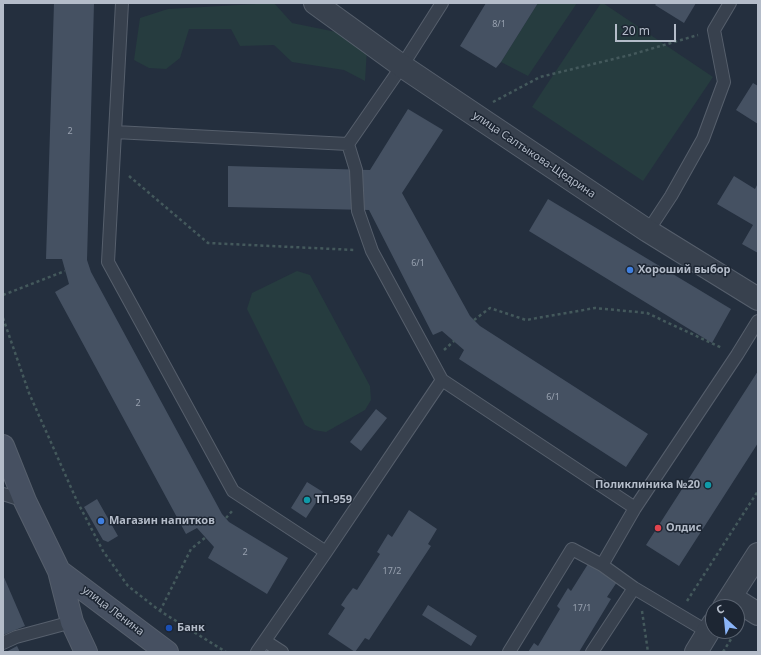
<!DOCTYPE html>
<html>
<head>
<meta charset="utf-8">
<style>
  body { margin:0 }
  #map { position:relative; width:761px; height:655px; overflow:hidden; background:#242f3e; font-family:"Noto Sans",sans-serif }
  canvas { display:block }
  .frame { position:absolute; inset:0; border:4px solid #b4bcc9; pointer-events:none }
  .north { position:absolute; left:705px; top:599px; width:40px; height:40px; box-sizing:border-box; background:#1d2633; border:1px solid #59626f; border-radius:50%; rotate:333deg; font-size:11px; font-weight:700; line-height:16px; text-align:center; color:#b4bcc9 }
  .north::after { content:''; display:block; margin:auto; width:14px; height:18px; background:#8ab4f8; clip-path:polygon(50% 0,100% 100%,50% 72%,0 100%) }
  .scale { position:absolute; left:615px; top:24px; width:61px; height:18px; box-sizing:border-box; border:2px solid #b4bcc9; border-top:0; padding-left:5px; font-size:12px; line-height:14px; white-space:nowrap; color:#b4bcc9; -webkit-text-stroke:3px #1d2633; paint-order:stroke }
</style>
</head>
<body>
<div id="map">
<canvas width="761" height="655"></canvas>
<div class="frame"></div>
<div class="north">С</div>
<div class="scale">20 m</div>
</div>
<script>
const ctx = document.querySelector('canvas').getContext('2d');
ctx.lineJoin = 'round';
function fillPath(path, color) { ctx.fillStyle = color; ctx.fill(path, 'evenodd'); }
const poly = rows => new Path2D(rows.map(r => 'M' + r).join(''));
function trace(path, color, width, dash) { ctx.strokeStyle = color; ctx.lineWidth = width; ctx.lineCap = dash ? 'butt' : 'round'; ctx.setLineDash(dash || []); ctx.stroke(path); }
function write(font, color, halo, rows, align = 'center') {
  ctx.font = font + ' "Noto Sans",sans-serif'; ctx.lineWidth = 3; ctx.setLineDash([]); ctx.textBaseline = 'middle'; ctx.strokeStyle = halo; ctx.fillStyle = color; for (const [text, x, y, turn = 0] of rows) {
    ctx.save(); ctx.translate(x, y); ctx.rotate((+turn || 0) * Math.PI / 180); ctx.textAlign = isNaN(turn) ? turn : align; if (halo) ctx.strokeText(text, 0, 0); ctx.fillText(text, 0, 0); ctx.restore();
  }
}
const green = poly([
  [274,3,292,23,356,36,367,49,365,81,344,70,292,62,274,45,240,46,231,29,189,29,180,58,166,69,149,68,134,60,140,18,168,9],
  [538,3,577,3,528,76,501,62],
  [601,3,603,3,713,77,643,181,532,107],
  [297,271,310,275,370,386,371,400,365,410,326,432,314,430,305,425,247,309,252,293]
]);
const building = poly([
  [54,3,94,3,87,260,91,272,222,514,229,522,288,558,267,594,208,558,214,547,197,528,186,534,55,292,69,284,62,259,46,259],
  [486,3,538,3,501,62,496,68,460,46],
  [657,3,696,3,684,23,655,5],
  [753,83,758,86,758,124,736,110],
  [408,109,443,130,402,193,470,316,480,326,648,434,626,467,459,359,464,350,442,331,433,335,369,210,228,207,228,166,370,170],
  [734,176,755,189,758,183,758,253,742,244,753,225,717,204],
  [548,199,731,309,712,343,529,231],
  [758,371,758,443,679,566,646,545],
  [376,409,387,418,361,451,350,442],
  [307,482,323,492,306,518,291,508],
  [97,499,118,536,108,542,103,540,84,507],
  [409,510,437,529,428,544,431,546,369,640,365,638,355,652,328,634,345,608,341,605,347,596,353,588,357,590,380,554,377,552,388,534,392,537],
  [588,564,617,582,607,597,611,599,579,652,528,652,534,643,538,646,560,609,557,606,568,588,571,591],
  [3,575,25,626,3,635],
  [428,605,477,636,471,646,422,615],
  [17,646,20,652,6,652]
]);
const path = poly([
  [493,102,540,77,630,55,698,35],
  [129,176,208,243,355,250],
  [3,295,65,271],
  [3,318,29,393,77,501,103,551,128,586,160,611,226,652],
  [474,320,490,308,526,320,595,308,647,313,722,348],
  [444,350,454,341],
  [226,518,233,510],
  [687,601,758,491],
  [160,611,191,549,206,537],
  [642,611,648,652],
  [723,652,736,631]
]);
const lane = poly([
  [122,3,108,262,233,491,326,552],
  [115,132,348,144,402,66,442,3],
  [348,144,356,170,358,211,372,251,442,380,635,508],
  [648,231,671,196,703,139,724,82,714,30,730,3],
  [3,494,25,501],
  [602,565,635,508,737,355,758,321],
  [265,641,282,652],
  [3,643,16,637,72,622],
  [257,652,326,552,442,380],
  [509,652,572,549,602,565,634,588,708,632],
  [592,652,634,588]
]);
const street = poly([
  [315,3,402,66,472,113,648,231,758,299],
  [731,597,758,614],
  [724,607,758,554],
  [696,652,713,624]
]);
const secondary = poly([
  [3,446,25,501,59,571,72,622,86,652],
  [59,571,167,652]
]);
const markers = [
  [630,270,4,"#3f7fe0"],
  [708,485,4,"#0f9aa8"],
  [307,500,4,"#0f9aa8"],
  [101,521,4,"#3f7fe0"],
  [658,528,4,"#e0444e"],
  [169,628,4,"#1a4fb4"]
];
const numberNames = [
  ["8/1",499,24],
  ["2",70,131],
  ["6/1",418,263],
  ["6/1",553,397],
  ["2",138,403],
  ["2",245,552],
  ["17/2",392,571],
  ["17/1",582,608]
];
const streetNames = [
  ["улица Салтыкова-Щедрина",534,155,34],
  ["улица Ленина",113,611,37]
];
const poiNames = [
  ["Хороший выбор",638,270],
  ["Поликлиника №20",700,485,"right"],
  ["ТП-959",315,500],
  ["Магазин напитков",109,521],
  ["Олдис",666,528],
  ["Банк",177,628]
];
fillPath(green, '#263c3f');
fillPath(building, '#455162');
trace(lane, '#565f6c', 14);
trace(street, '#565f6c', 24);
trace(secondary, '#565f6c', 24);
trace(path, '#44595c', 2.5, [3, 3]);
trace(lane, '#38414e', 12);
trace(street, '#38414e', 22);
trace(secondary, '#465061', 22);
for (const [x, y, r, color] of markers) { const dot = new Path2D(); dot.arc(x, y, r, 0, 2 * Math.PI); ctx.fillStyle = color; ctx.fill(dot); trace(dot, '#1d2633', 1.5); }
write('9px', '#98a1af', null, numberNames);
write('11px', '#b4bcc9', '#1d2633', streetNames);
write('bold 11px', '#b4bcc9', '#1d2633', poiNames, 'left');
</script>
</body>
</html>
